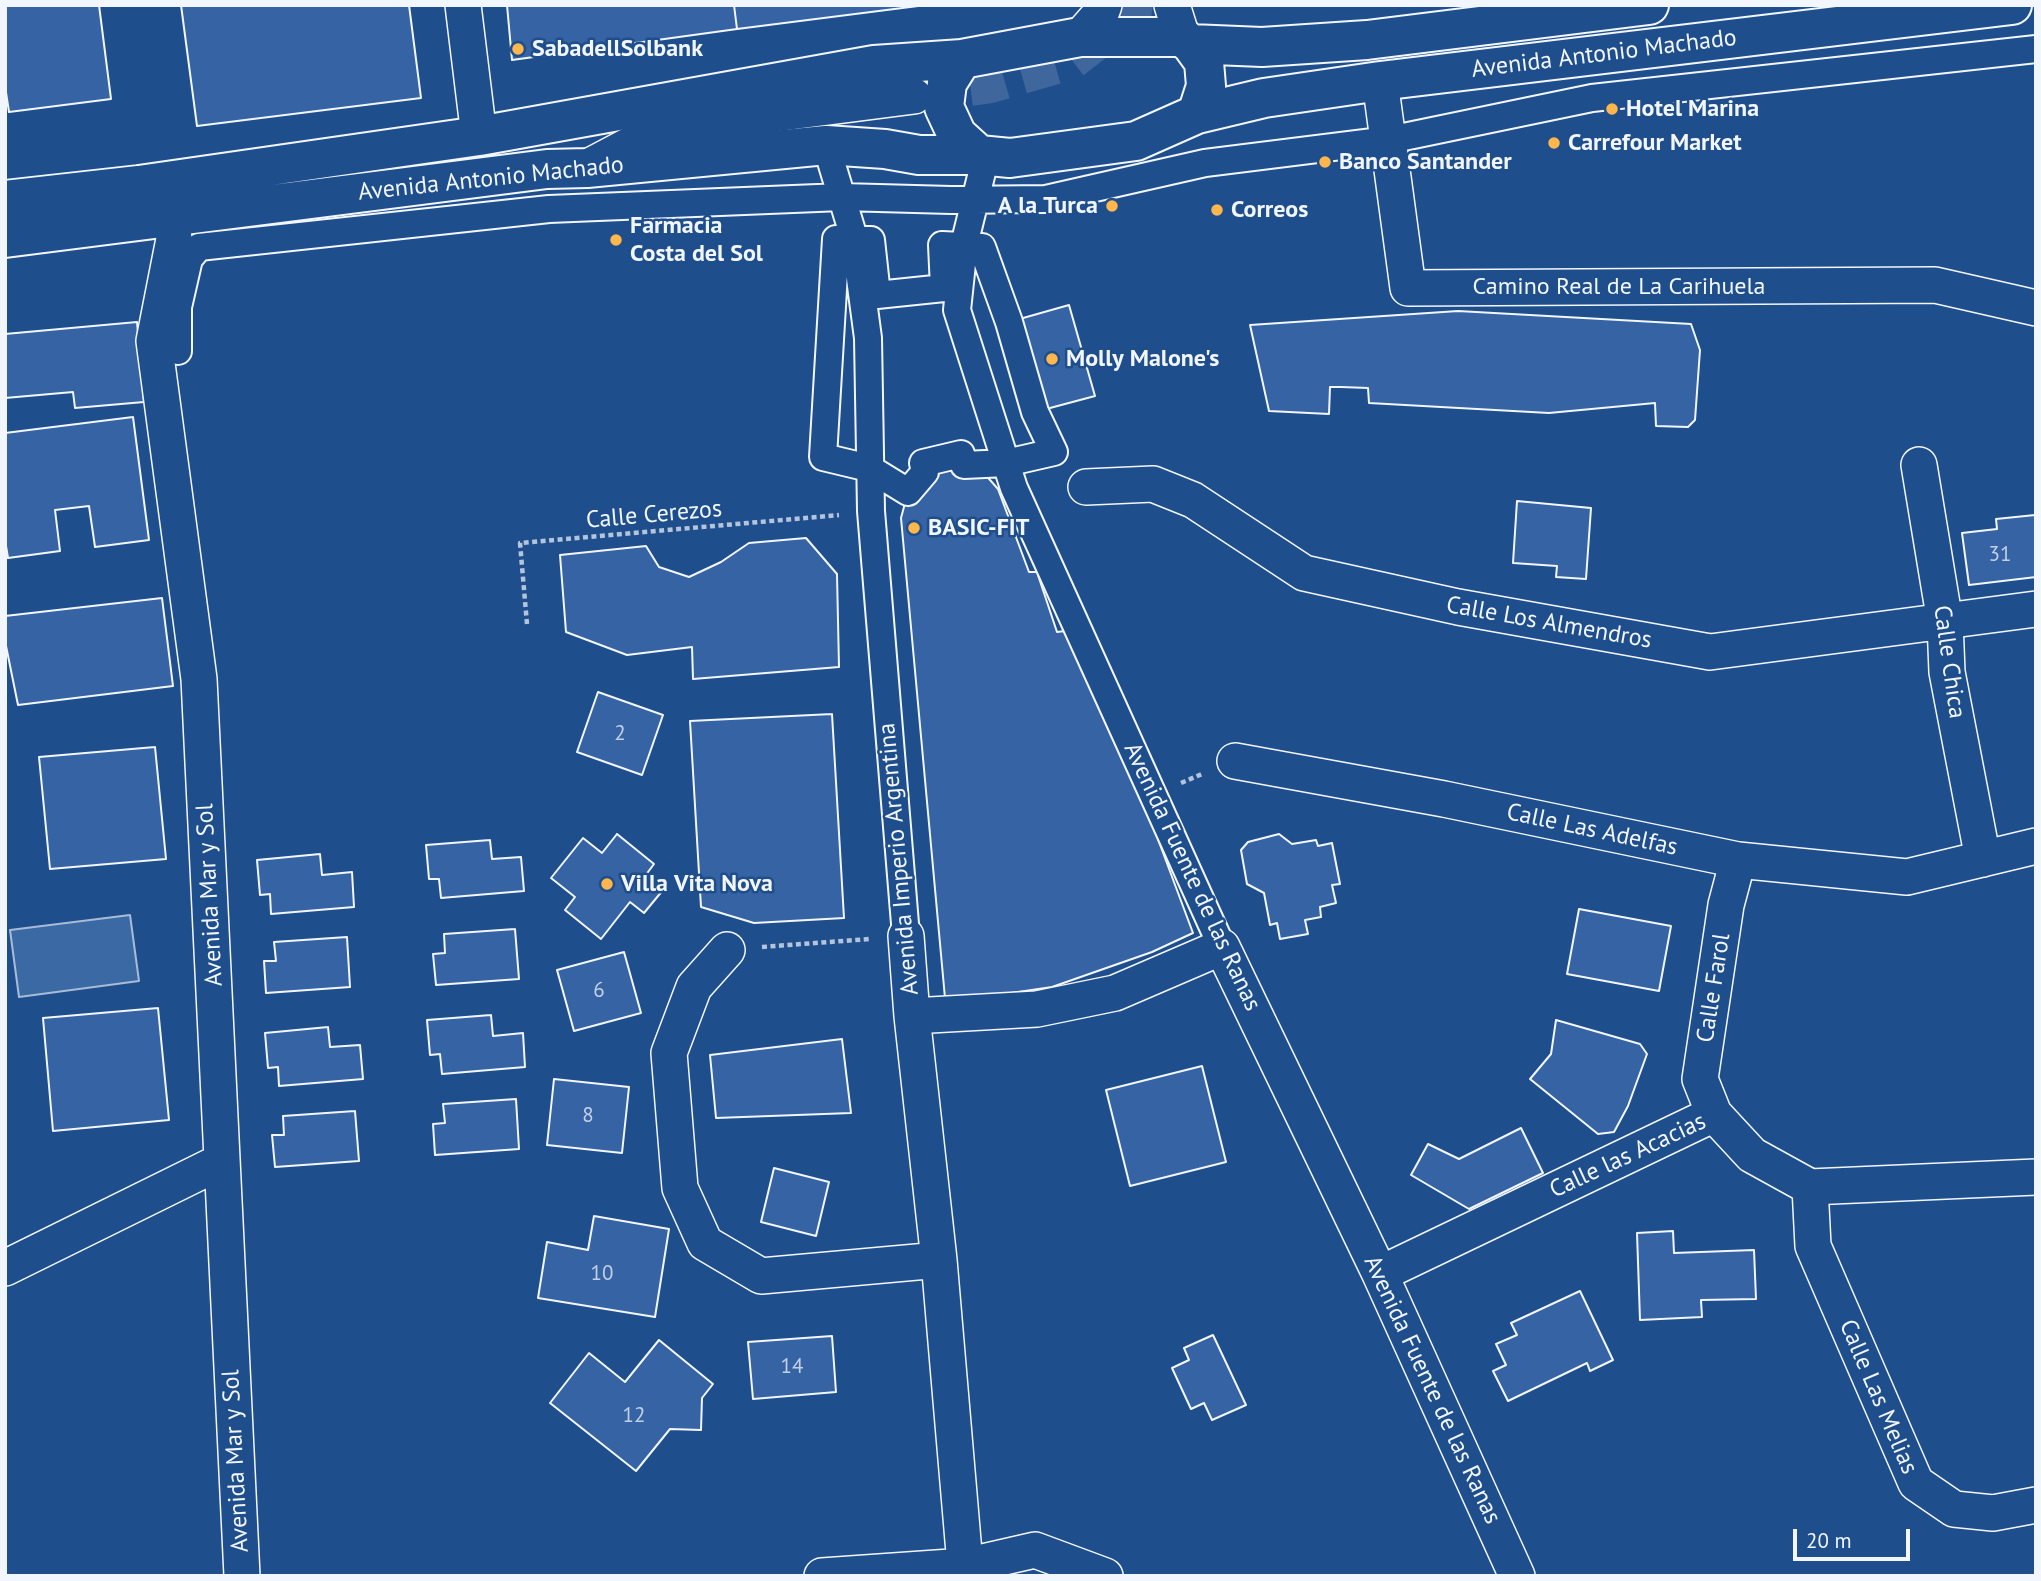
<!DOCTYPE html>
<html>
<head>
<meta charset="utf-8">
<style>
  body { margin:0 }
  #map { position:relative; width:2041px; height:1581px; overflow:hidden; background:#1f4e8c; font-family:"PT Sans",sans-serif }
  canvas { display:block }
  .frame { position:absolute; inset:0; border:7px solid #f2f6ff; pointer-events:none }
  .scale { position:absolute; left:1793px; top:1529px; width:117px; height:32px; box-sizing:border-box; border:4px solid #f2f6ff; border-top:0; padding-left:9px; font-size:21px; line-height:24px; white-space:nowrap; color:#f2f6ff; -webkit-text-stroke:5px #1f4e8c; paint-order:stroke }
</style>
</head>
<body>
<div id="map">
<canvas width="2041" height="1581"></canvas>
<div class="frame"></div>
<div class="scale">20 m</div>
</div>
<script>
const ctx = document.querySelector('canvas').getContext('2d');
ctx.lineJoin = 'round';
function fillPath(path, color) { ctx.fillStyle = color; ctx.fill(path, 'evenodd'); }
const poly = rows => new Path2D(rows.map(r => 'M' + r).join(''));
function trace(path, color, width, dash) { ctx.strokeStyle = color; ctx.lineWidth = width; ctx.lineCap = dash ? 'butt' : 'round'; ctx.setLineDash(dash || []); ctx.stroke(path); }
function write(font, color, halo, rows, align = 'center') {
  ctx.font = font + ' "PT Sans",sans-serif'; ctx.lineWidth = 5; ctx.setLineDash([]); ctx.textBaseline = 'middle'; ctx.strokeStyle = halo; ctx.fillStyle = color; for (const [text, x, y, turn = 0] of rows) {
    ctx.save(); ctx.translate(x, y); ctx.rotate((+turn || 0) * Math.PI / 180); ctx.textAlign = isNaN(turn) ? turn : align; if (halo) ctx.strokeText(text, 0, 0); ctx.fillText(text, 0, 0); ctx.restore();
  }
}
const water = poly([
  [130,915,139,981,19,997,10,930,130,915]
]);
const building = poly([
  [5,5,99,5,111,99,9,112,5,86,5,5],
  [181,5,409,5,421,98,197,126,181,5],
  [507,5,734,5,737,29,512,60,507,5],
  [734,5,926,5,737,29,734,5],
  [1069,305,1095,396,1035,412,1009,322,1069,305],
  [1458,311,1691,324,1700,350,1695,420,1688,427,1656,426,1655,403,1549,413,1369,403,1368,388,1341,387,1330,387,1329,414,1269,411,1250,325,1458,311],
  [137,322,144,402,75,408,73,392,5,398,5,334,137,322],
  [133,417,149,540,95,547,89,506,55,510,60,551,8,558,5,540,5,433,133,417],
  [961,454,983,472,998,489,1029,572,1037,572,1057,632,1065,631,1143,799,1193,933,1152,952,1052,987,984,997,945,998,901,518,908,492,961,454],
  [1517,501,1591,508,1586,579,1556,577,1557,566,1513,563,1517,501],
  [2035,515,2036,577,1969,585,1962,533,1997,529,1996,519,2035,515],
  [806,538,837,574,839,667,693,679,692,647,627,655,566,632,560,555,646,546,659,567,689,577,721,562,749,543,806,538],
  [162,598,173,686,18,705,5,641,5,616,162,598],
  [598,692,663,715,642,775,577,752,598,692],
  [832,714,844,918,754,923,701,907,690,721,832,714],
  [155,747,166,859,50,869,39,757,155,747],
  [617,834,654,864,645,876,663,890,644,913,630,902,601,939,565,910,575,897,551,878,583,838,602,853,617,834],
  [1279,834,1292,844,1316,840,1318,846,1332,843,1340,884,1332,885,1336,903,1320,907,1321,917,1305,920,1308,934,1280,939,1277,923,1270,925,1264,893,1247,884,1241,850,1248,842,1279,834],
  [490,840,492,859,521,857,524,891,441,898,439,879,429,879,426,845,490,840],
  [320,854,322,875,352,872,354,907,271,914,270,894,260,895,257,860,320,854],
  [1579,909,1671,926,1659,991,1567,974,1579,909],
  [515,929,519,979,436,985,433,954,445,953,444,934,515,929],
  [347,937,350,987,266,993,264,961,276,961,274,942,347,937],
  [624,952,641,1013,574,1031,557,970,624,952],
  [158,1008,169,1120,53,1131,43,1018,158,1008],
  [491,1015,493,1036,523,1033,525,1067,442,1074,440,1054,430,1055,427,1020,491,1015],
  [1556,1020,1640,1044,1647,1054,1628,1106,1614,1132,1598,1134,1530,1079,1551,1054,1556,1020],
  [328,1027,330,1047,360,1045,363,1079,279,1086,278,1067,268,1068,265,1033,328,1027],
  [842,1039,851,1113,716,1118,710,1055,842,1039],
  [1202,1066,1226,1162,1130,1186,1106,1090,1202,1066],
  [554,1079,629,1087,622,1153,547,1145,554,1079],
  [516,1099,519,1149,435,1155,433,1124,445,1123,443,1104,516,1099],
  [355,1111,359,1161,275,1167,272,1135,284,1135,283,1116,355,1111],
  [1521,1128,1543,1173,1469,1209,1411,1175,1428,1144,1459,1159,1521,1128],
  [774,1168,829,1182,816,1236,761,1222,774,1168],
  [594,1216,669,1229,655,1317,538,1298,547,1242,588,1250,594,1216],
  [1673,1231,1674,1253,1754,1250,1756,1299,1701,1300,1702,1317,1640,1320,1637,1233,1673,1231],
  [1580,1291,1613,1360,1590,1371,1587,1363,1508,1401,1493,1371,1506,1365,1496,1344,1517,1335,1511,1323,1580,1291],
  [1213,1335,1246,1405,1212,1420,1204,1403,1191,1409,1172,1368,1189,1360,1184,1348,1213,1335],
  [832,1336,836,1392,753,1399,748,1342,832,1336],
  [659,1340,713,1384,702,1398,701,1430,670,1429,636,1471,550,1403,589,1353,625,1382,659,1340]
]);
const minorTunnel = poly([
  [918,95,989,86,1072,62,1134,14,1135,5]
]);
const path = poly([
  [527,624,520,543,839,515],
  [1181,783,1202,774],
  [762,947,869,939]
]);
const pedestrian = poly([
  [826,145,855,241,868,338,871,511,906,936],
  [986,156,964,245,957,310,1014,488,1222,947],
  [836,239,871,240,877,295,944,288,942,245,982,247,1009,322,1035,412,1054,452,1006,463,964,465,961,454,923,463,925,472,908,492,869,468,823,457,836,239],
  [178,351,178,307,189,259,199,247,549,209,842,197,951,200,1046,199,1205,163,1389,140,1592,98,2036,49]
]);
const minor = poly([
  [463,5,479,136],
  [1172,5,1182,37],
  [1080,37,1101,13,1104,5],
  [1380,81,1408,288,1935,285,2036,308],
  [590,166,643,138,720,121,914,96],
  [151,197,171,218,174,239,154,341,199,679,242,1576],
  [1919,465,1945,622,1947,672,1983,859],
  [1086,487,1153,484,1193,500,1304,573,1458,607,1710,652,2036,609],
  [1235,761,1444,799,1738,860,1907,877,2036,846],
  [906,936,912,1016,939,1260,966,1576],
  [727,950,694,987,669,1053,680,1188,705,1243,761,1276,939,1260],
  [912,1016,1037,1009,1115,993,1222,947,1380,1274,1517,1576],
  [1714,1114,1700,1079,1726,905,1738,860],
  [1810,1187,1813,1246,1916,1483,1954,1509,1993,1513,2036,1505],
  [5,1268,222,1161],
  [1380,1274,1714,1114,1752,1155,1810,1187,2036,1177],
  [822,1576,965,1566,1035,1550,1105,1576]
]);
const primary = poly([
  [1191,44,1262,47,1367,40,1649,5],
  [962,59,947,83,944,107,957,135,979,155],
  [5,200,139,185,479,136,874,65,962,59,1080,37,1182,37,1191,44,1204,62,1206,86,1197,114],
  [5,238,547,169,587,168,826,145,885,149,919,155,979,155,1010,158,1136,141,1197,114,1264,98,1380,81,2012,5]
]);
const markers = [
  [518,49,7,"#ffb74d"],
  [1612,109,7,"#ffb74d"],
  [1554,143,7,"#ffb74d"],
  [1325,162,7,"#ffb74d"],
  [1112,206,7,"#ffb74d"],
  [1217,210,7,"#ffb74d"],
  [616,240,7,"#ffb74d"],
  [1052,359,7,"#ffb74d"],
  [914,528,7,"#ffb74d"],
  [607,884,7,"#ffb74d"]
];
const numberNames = [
  ["31",2000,555],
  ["2",620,734],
  ["6",599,991],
  ["8",588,1116],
  ["10",602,1274],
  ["14",792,1367],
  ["12",634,1416]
];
const poiNames = [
  ["SabadellSolbank",532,49],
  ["Hotel Marina",1626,109],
  ["Carrefour Market",1568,143],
  ["Banco Santander",1339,162],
  ["A la Turca",1098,206,"right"],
  ["Correos",1231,210],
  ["Farmacia",630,226],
  ["Costa del Sol",630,254],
  ["Molly Malone's",1066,359],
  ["BASIC-FIT",928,528],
  ["Villa Vita Nova",621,884]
];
const streetNames = [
  ["Avenida Antonio Machado",1604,54,-7],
  ["Avenida Antonio Machado",491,179,-6],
  ["Camino Real de La Carihuela",1619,287],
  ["Calle Cerezos",654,515,-5],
  ["Calle Los Almendros",1549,623,10],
  ["Calle Chica",1949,662,82],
  ["Calle Las Adelfas",1592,830,12],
  ["Avenida Imperio Argentina",899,859,-95],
  ["Avenida Fuente de las Ranas",1192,877,65],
  ["Avenida Mar y Sol",210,895,-93],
  ["Calle Farol",1714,988,-81],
  ["Calle las Acacias",1628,1156,-25],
  ["Avenida Fuente de las Ranas",1432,1390,65],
  ["Calle Las Melias",1878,1397,67],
  ["Avenida Mar y Sol",236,1461,-93]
];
fillPath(water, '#3b69a3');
trace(water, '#a8bbd7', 2);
fillPath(building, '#3563a3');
trace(building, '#f2f6ff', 2);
trace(minorTunnel, '#3f679d', 35, [35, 18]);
trace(pedestrian, '#f2f6ff', 30);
trace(minor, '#f2f6ff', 38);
trace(primary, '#f2f6ff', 42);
trace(path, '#b3c4dc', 4.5, [5, 3.5]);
trace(pedestrian, '#1f4e8c', 26);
trace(minor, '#1f4e8c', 35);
trace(primary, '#1f4e8c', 38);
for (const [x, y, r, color] of markers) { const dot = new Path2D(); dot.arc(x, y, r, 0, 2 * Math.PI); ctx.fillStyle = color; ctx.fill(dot); trace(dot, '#1f4e8c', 2.5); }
write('21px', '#c3d1e8', null, numberNames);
write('bold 24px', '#f2f6ff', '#1f4e8c', poiNames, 'left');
write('24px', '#f2f6ff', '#1f4e8c', streetNames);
</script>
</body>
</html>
